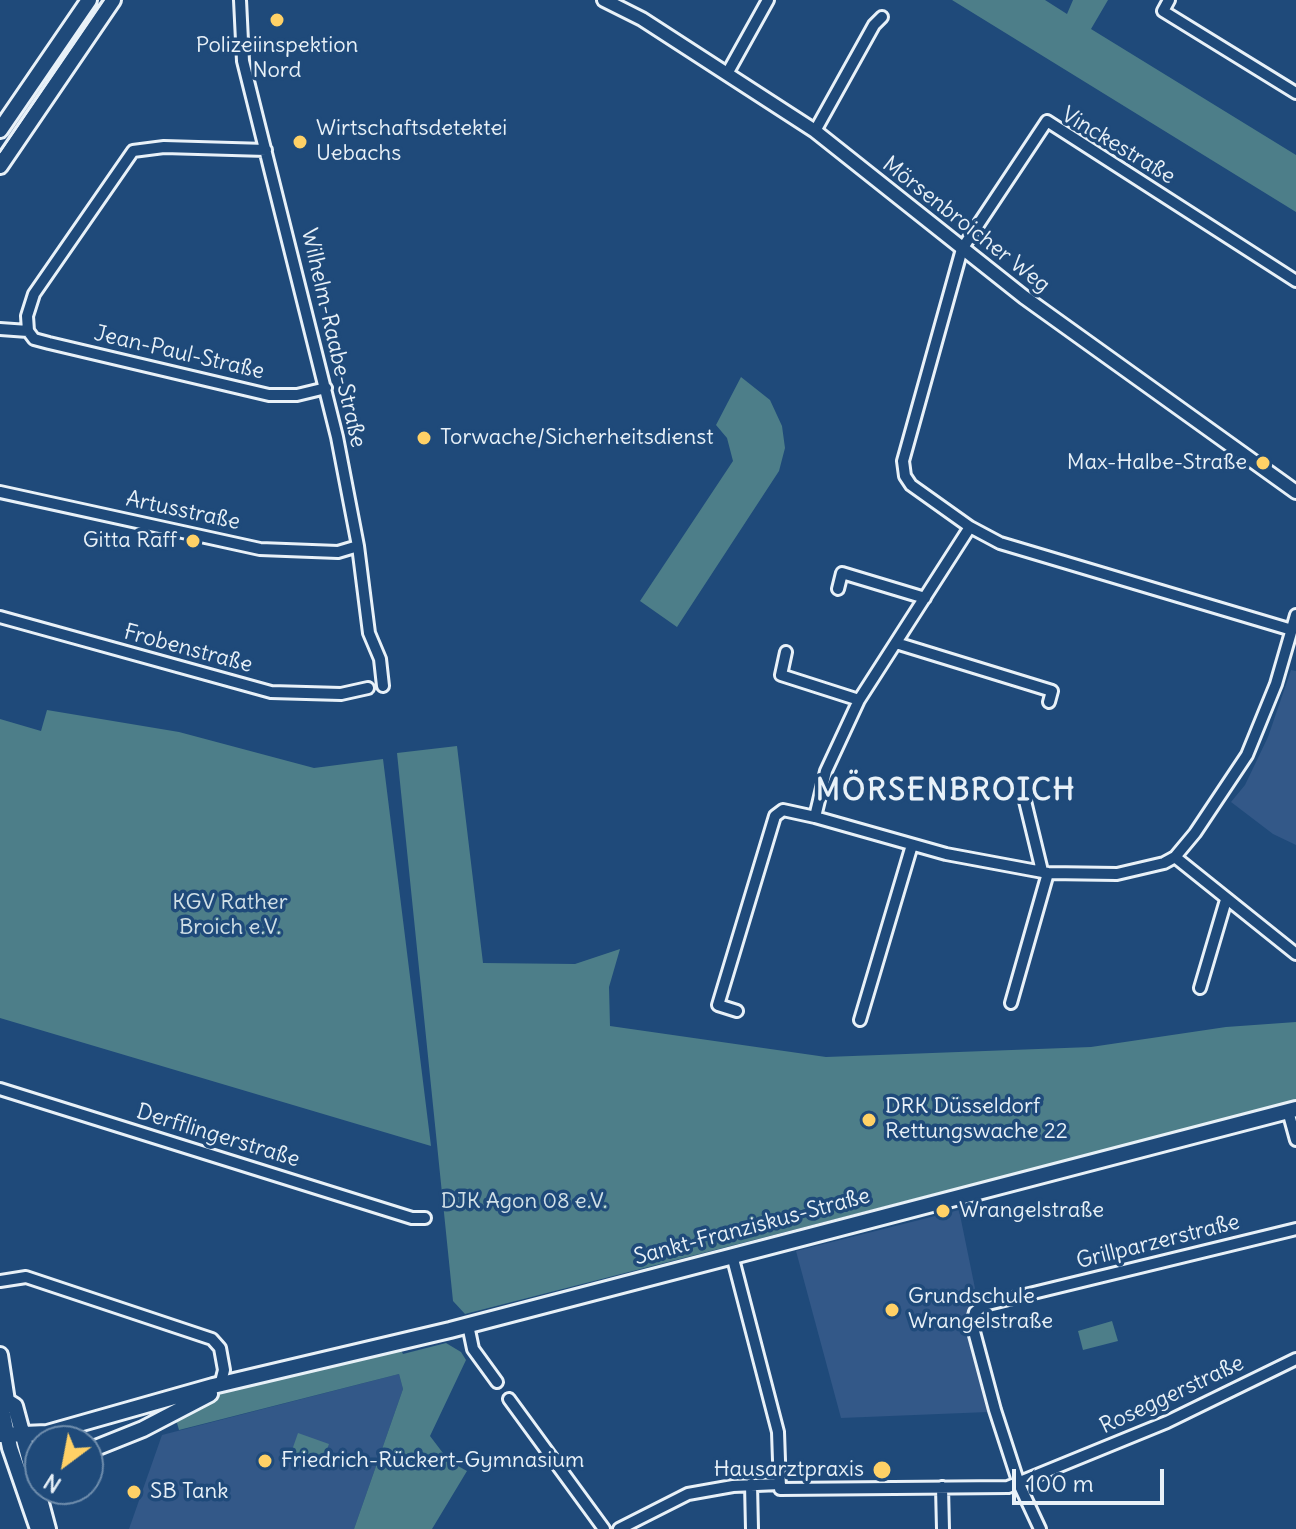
<!DOCTYPE html>
<html>
<head>
<meta charset="utf-8">
<style>
  body { margin:0 }
  #map { position:relative; width:1296px; height:1529px; overflow:hidden; background:#1f4a7a; font-family:Delius,sans-serif }
  canvas { display:block }
  .north { position:absolute; left:24px; top:1425px; width:80px; height:80px; box-sizing:border-box; background:#1f4a7a; border:2px solid #6f8dac; border-radius:50%; rotate:212deg; font-size:22px; font-weight:700; line-height:32px; text-align:center; color:#e8f1f8 }
  .north::after { content:''; display:block; margin:auto; width:28px; height:36px; background:#ffd166; clip-path:polygon(50% 0,100% 100%,50% 72%,0 100%) }
  .scale { position:absolute; left:1012px; top:1469px; width:152px; height:36px; box-sizing:border-box; border:4px solid #e8f1f8; border-top:0; padding-left:10px; font-size:24px; line-height:28px; white-space:nowrap; color:#e8f1f8; -webkit-text-stroke:6px #1f4a7a; paint-order:stroke }
</style>
</head>
<body>
<div id="map">
<canvas width="1296" height="1529"></canvas>
<div class="north">N</div>
<div class="scale">100 m</div>
</div>
<script>
const ctx = document.querySelector('canvas').getContext('2d');
ctx.lineJoin = 'round';
function fillPath(path, color) { ctx.fillStyle = color; ctx.fill(path, 'evenodd'); }
const poly = rows => new Path2D(rows.map(r => 'M' + r).join(''));
function trace(path, color, width, dash) { ctx.strokeStyle = color; ctx.lineWidth = width; ctx.lineCap = dash ? 'butt' : 'round'; ctx.setLineDash(dash || []); ctx.stroke(path); }
function write(font, color, halo, rows, align = 'center') {
  ctx.font = font + ' Delius,sans-serif'; ctx.lineWidth = 7; ctx.setLineDash([]); ctx.textBaseline = 'middle'; ctx.strokeStyle = halo; ctx.fillStyle = color; for (const [text, x, y, turn = 0] of rows) {
    ctx.save(); ctx.translate(x, y); ctx.rotate((+turn || 0) * Math.PI / 180); ctx.textAlign = isNaN(turn) ? turn : align; if (halo) ctx.strokeText(text, 0, 0); ctx.fillText(text, 0, 0); ctx.restore();
  }
}
const built = poly([
  [1291,670,1296,671,1296,845,1273,834,1231,802,1245,785,1268,737],
  [959,1210,978,1303,964,1318,988,1412,841,1418,796,1251],
  [399,1374,403,1389,354,1529,129,1529,162,1435]
]);
const green = poly([
  [952,0,1045,0,1067,14,1073,0,1108,0,1091,29,1296,155,1296,212],
  [741,377,770,400,782,426,785,448,779,471,677,627,640,601,733,461,727,438,716,425],
  [47,710,179,732,314,768,383,759,431,1146,0,1018,0,719,41,731],
  [457,746,483,963,575,964,620,949,609,987,610,1026,826,1057,1091,1047,1226,1027,1296,1022,1296,1101,465,1314,453,1301,397,753],
  [1112,1321,1118,1341,1083,1350,1078,1331],
  [446,1343,461,1352,466,1360,430,1436,449,1461,467,1471,432,1529,354,1529,403,1389,399,1374,179,1430,177,1423,169,1418,228,1388,362,1355,401,1350,403,1354],
  [298,1433,329,1444,322,1463,291,1453]
]);
const minor = poly([
  [240,0,243,61,337,437,358,546,369,633,380,659,383,686],
  [1169,0,1163,11,1296,93],
  [728,72,768,0],
  [815,131,874,25,882,17],
  [266,150,164,147,133,151,34,294,27,316,28,331,34,339,49,343,269,395,297,395,326,388],
  [0,329,28,331],
  [0,492,260,549,338,552,358,546],
  [838,589,842,573,925,598],
  [0,617,271,692,341,694,368,688],
  [1292,630,1000,543,970,527,911,485,905,476,903,461,962,249,1047,121,1296,281],
  [896,643,1052,691,1049,702],
  [786,652,781,675,859,700],
  [1025,801,1042,871],
  [815,817,946,854,1048,873,1117,874,1164,863,1175,857,1195,833,1247,755,1276,684,1296,615],
  [1175,857,1296,954],
  [1200,988,1226,900],
  [1011,1003,1048,873],
  [737,1011,718,1005,775,816,783,810,815,817,826,771,859,700,970,527],
  [860,1020,912,845],
  [0,1089,412,1218,425,1218],
  [1288,1111,1296,1140],
  [732,1255,778,1432,780,1489,1008,1487,1167,1422,1296,1359],
  [0,1281,26,1277,212,1339,220,1348,224,1370,220,1386],
  [468,1325,473,1349,497,1382],
  [509,1399,604,1529],
  [751,1484,752,1529],
  [942,1487,943,1529],
  [619,1529,688,1494,733,1486,780,1484],
  [1040,1529,1019,1484,995,1410,972,1324,975,1312,984,1305,1296,1229]
]);
const tertiary = poly([
  [604,0,642,19,815,131,1024,297,1296,492]
]);
const secondary = poly([
  [0,130,89,0],
  [0,166,113,0],
  [0,1355,7,1401,3,1409],
  [7,1401,15,1406,48,1529],
  [3,1415,10,1448,38,1529],
  [0,1435,47,1433,213,1386,450,1330,1296,1109],
  [88,1451,143,1429,210,1394]
]);
const tram = poly([
  [0,152,104,0]
]);
const markers = [
  [277,20,8,"#ffd166"],
  [300,142,8,"#ffd166"],
  [424,438,8,"#ffd166"],
  [1263,463,8,"#ffd166"],
  [193,541,8,"#ffd166"],
  [869,1120,8,"#ffd166"],
  [943,1211,8,"#ffd166"],
  [892,1310,8,"#ffd166"],
  [265,1461,8,"#ffd166"],
  [882,1470,10,"#ffd166"],
  [134,1492,8,"#ffd166"]
];
const poiNames = [
  ["Polizeiinspektion",277,46,"center"],
  ["Nord",277,71,"center"],
  ["Wirtschaftsdetektei",316,129],
  ["Uebachs",316,154],
  ["Torwache/Sicherheitsdienst",440,438],
  ["Max-Halbe-Straße",1247,463,"right"],
  ["Gitta Raff",177,541,"right"],
  ["DRK Düsseldorf",885,1107],
  ["Rettungswache 22",885,1132],
  ["Wrangelstraße",959,1211],
  ["Grundschule",908,1297],
  ["Wrangelstraße",908,1322],
  ["Friedrich-Rückert-Gymnasium",281,1461],
  ["Hausarztpraxis",864,1470,"right"],
  ["SB Tank",150,1492]
];
const streetNames = [
  ["Vinckestraße",1118,146,31],
  ["Mörsenbroicher Weg",966,225,38],
  ["Wilhelm-Raabe-Straße",333,338,77],
  ["Jean-Paul-Straße",179,353,13],
  ["Artusstraße",183,511,12],
  ["Frobenstraße",188,649,15],
  ["Derfflingerstraße",218,1136,17],
  ["Sankt-Franziskus-Straße",752,1227,-15],
  ["Grillparzerstraße",1158,1242,-14],
  ["Roseggerstraße",1172,1395,-25]
];
const parkNames = [
  ["KGV Rather",230,903],
  ["Broich e.V.",230,928],
  ["DJK Agon 08 e.V.",524,1202]
];
const districtNames = [
  ["MÖRSENBROICH",946,791]
];
fillPath(built, '#335888');
fillPath(green, '#4d7e89');
trace(minor, '#e8f1f8', 16);
trace(tertiary, '#e8f1f8', 18);
trace(secondary, '#e8f1f8', 20);
trace(minor, '#1f4a7a', 10);
trace(tertiary, '#1f4a7a', 12);
trace(secondary, '#1f4a7a', 14);
trace(tram, '#e8f1f8', 2);
for (const [x, y, r, color] of markers) { const dot = new Path2D(); dot.arc(x, y, r, 0, 2 * Math.PI); ctx.fillStyle = color; ctx.fill(dot); trace(dot, '#1f4a7a', 3); }
write('22px', '#e8f1f8', '#1f4a7a', poiNames, 'left');
write('22px', '#e8f1f8', '#1f4a7a', streetNames);
write('22px', '#d1e0e7', '#1f4a7a', parkNames);
ctx.letterSpacing = '2px';
write('bold 30px', '#e8f1f8', '#1f4a7a', districtNames);
ctx.letterSpacing = '0px';
</script>
</body>
</html>
